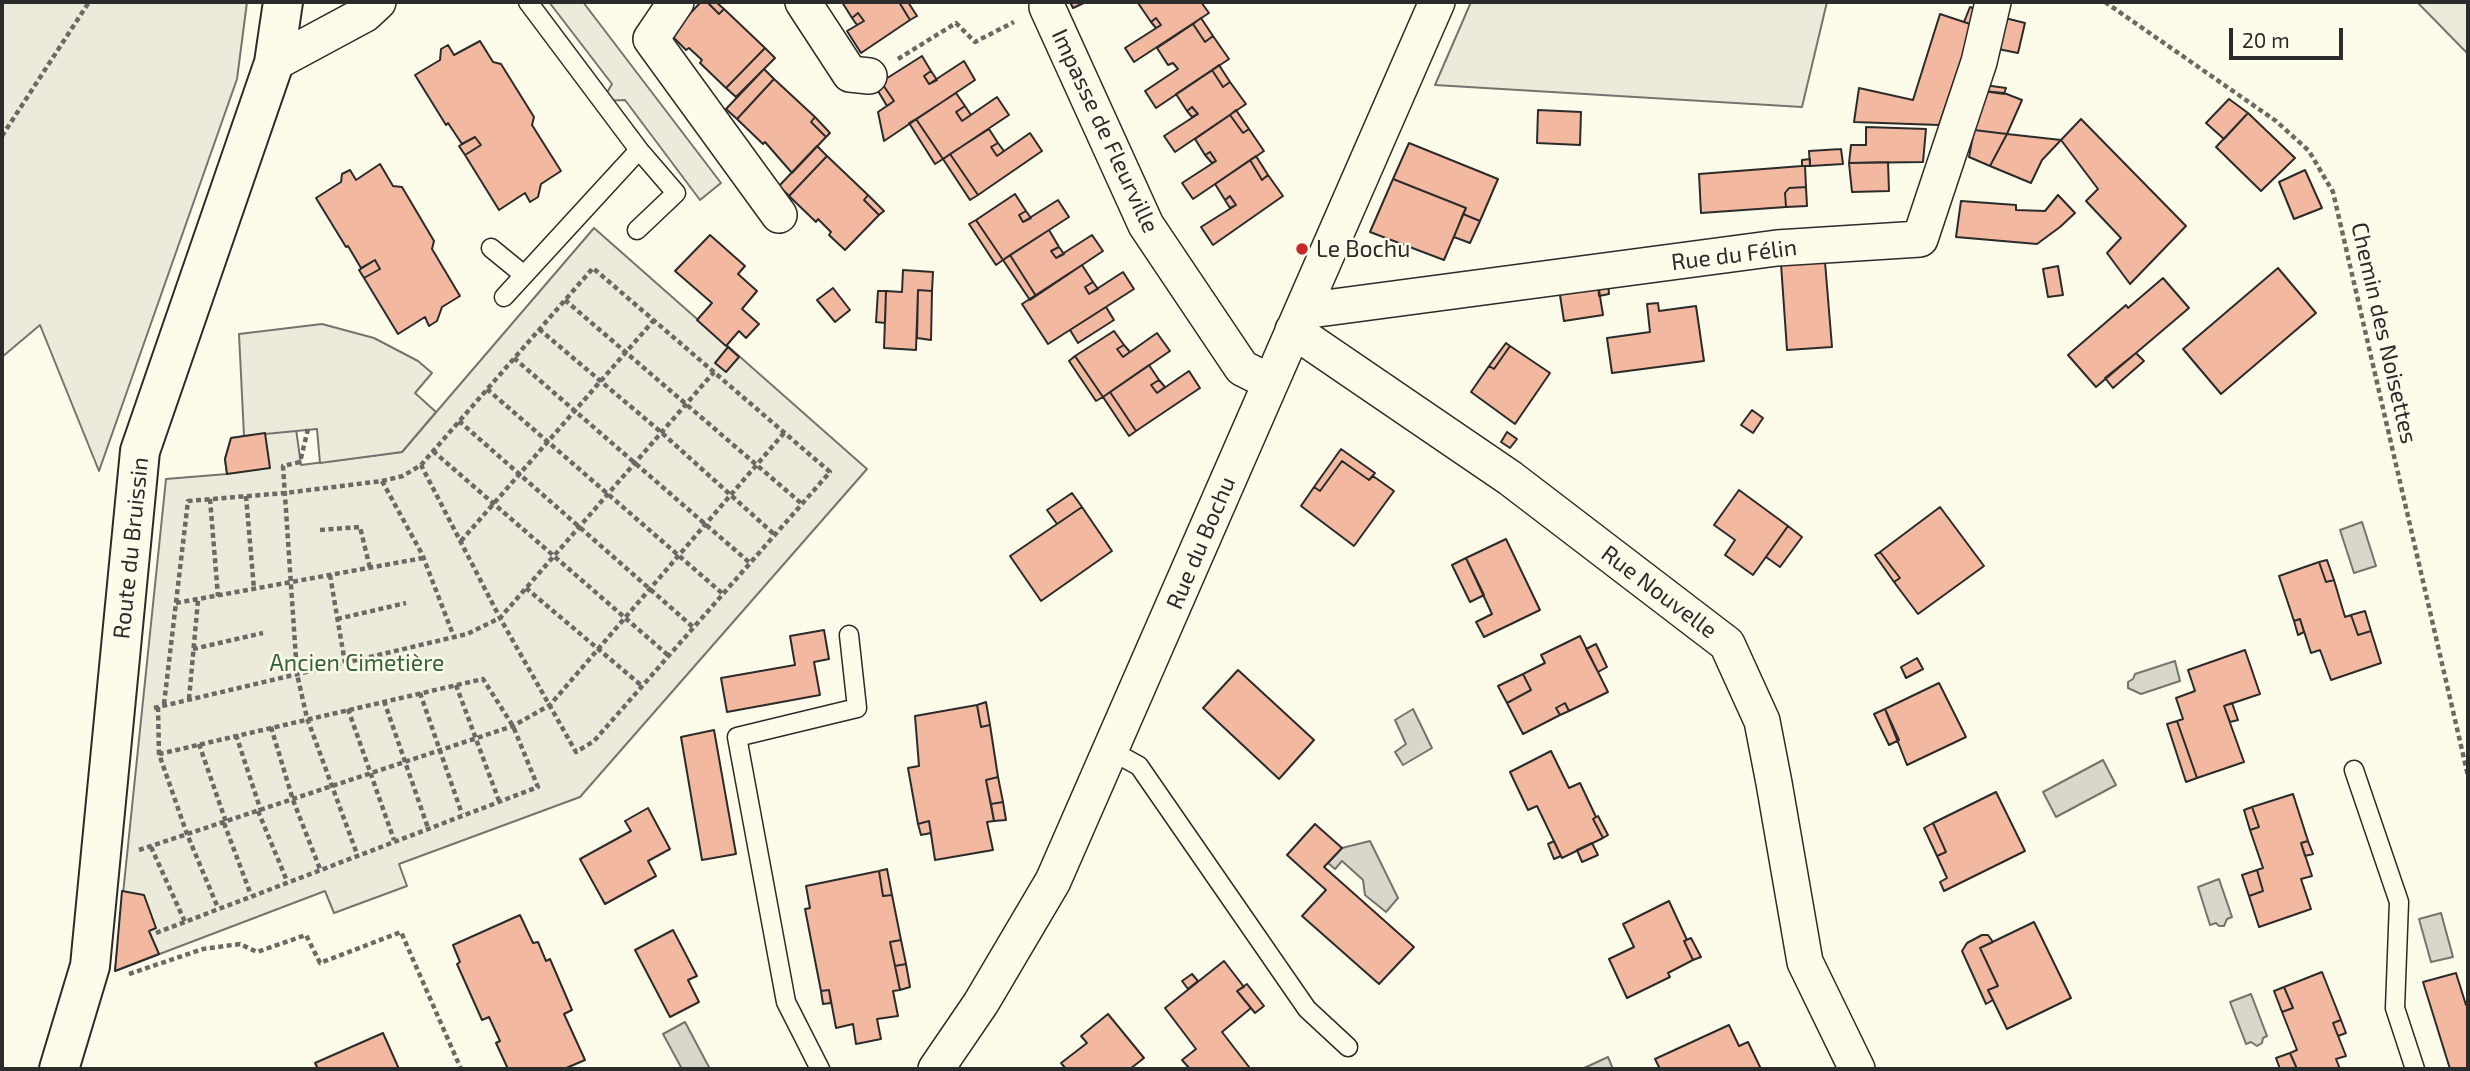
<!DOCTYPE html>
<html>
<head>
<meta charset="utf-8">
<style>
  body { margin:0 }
  #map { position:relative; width:2470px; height:1071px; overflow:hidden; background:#fdfbea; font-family:"Exo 2",sans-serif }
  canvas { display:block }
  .frame { position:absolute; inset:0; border:4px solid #2b2b2b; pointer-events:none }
  .scale { position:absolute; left:2229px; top:28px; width:114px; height:32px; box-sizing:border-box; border:4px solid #2b2b2b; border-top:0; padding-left:9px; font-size:21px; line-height:24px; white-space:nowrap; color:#2b2b2b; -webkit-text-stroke:5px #fdfbea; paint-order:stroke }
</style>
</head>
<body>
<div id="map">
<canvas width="2470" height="1071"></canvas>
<div class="frame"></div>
<div class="scale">20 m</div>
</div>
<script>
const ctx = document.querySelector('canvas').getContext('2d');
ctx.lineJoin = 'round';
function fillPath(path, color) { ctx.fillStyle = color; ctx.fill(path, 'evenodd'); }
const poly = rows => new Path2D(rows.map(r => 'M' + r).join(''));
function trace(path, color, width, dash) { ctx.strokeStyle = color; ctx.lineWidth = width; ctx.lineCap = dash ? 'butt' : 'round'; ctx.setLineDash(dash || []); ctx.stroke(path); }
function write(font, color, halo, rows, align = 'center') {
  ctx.font = font + ' "Exo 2",sans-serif'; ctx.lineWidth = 5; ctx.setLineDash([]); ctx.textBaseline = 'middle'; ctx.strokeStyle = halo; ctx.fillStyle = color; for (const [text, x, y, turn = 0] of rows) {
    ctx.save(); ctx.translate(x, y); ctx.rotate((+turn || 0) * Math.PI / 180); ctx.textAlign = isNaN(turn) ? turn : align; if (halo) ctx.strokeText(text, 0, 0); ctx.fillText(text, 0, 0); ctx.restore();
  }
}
const green = poly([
  [2,2,247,2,237,79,99,471,40,325,2,357,2,2],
  [1471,2,1827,2,1802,107,1435,85,1471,2],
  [2417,2,2468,2,2468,54,2417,2],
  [594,228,867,469,580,797,399,864,407,886,334,913,325,891,115,971,166,479,227,474,225,459,231,438,296,429,301,465,402,452,594,228]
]);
const parking = poly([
  [549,2,583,2,721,183,700,200,625,100,602,101,612,84,549,2],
  [322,324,374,338,418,361,432,373,415,393,436,412,402,452,320,463,317,429,244,436,239,334,322,324]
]);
const water = poly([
  [2362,522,2376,566,2354,573,2340,530,2362,522],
  [2175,661,2180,681,2141,694,2128,688,2128,682,2133,679,2135,674,2175,661],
  [1413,709,1432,748,1403,765,1395,752,1406,744,1395,720,1413,709],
  [2103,760,2116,785,2056,817,2043,792,2103,760],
  [1370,841,1398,898,1386,912,1365,895,1363,880,1342,861,1335,869,1328,863,1342,848,1370,841],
  [2219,879,2232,917,2227,919,2224,926,2219,926,2216,923,2210,925,2198,887,2219,879],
  [2441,913,2453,957,2431,962,2419,919,2441,913],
  [2251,994,2267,1036,2263,1038,2262,1043,2257,1046,2251,1042,2246,1044,2230,1002,2251,994],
  [685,1022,710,1069,682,1069,663,1034,685,1022],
  [1608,1057,1613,1069,1582,1069,1608,1057]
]);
const building = poly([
  [701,2,707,2,719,14,724,9,765,48,726,88,700,63,702,60,689,48,686,50,670,34,701,2],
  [707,2,716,2,724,9,719,14,707,2],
  [842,2,899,2,910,20,861,53,847,31,864,21,858,13,852,18,842,2],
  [899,2,908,2,917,16,910,20,899,2],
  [1070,2,1086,2,1073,8,1070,2],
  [1201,2,1209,13,1134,62,1125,48,1161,25,1156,18,1151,22,1138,3,1201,2],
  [1970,7,1978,10,1973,25,1964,22,1970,7],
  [858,13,864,21,857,25,852,18,858,13],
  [1940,14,1973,25,1939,125,1854,122,1859,88,1913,100,1940,14],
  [2001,17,2025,23,2018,53,1993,48,2001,17],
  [1156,18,1161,25,1156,28,1151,22,1156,18],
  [1201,18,1213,36,1205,42,1193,24,1201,18],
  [1193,24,1205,42,1213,36,1229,59,1156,108,1145,91,1178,69,1173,63,1168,65,1157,48,1193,24],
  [480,41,493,62,501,64,534,117,532,125,561,171,541,184,538,197,530,202,525,193,499,210,465,155,481,145,475,137,462,144,448,123,446,125,415,75,440,60,441,49,448,45,454,55,480,41],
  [765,48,775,58,736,97,726,88,765,48],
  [922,56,931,71,924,76,929,84,964,61,975,80,884,141,878,112,894,101,881,82,922,56],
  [1219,65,1230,82,1223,87,1212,70,1219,65],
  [764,69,774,79,737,119,726,109,764,69],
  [1212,70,1223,87,1230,82,1246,104,1175,152,1164,136,1198,114,1192,107,1187,111,1176,94,1212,70],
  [931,71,937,80,929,84,924,76,931,71],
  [774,79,815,117,811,122,826,137,792,173,765,142,763,144,737,119,774,79],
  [881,82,894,101,887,106,875,86,881,82],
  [1984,85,2006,88,2004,94,1983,91,1984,85],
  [1983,91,2004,93,2022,100,2007,134,1974,130,1983,91],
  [956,93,965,106,956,112,962,121,997,97,1009,115,943,159,916,119,956,93],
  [2229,99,2248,113,2224,139,2206,123,2229,99],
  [965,106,971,115,962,121,956,112,965,106],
  [1192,107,1198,114,1192,117,1187,111,1192,107],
  [1236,110,1249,129,1243,133,1230,115,1236,110],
  [1538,110,1581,112,1580,145,1537,143,1538,110],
  [2248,113,2295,158,2261,191,2216,147,2248,113],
  [1230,115,1243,133,1249,129,1264,151,1193,199,1182,183,1216,161,1210,152,1205,155,1195,139,1230,115],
  [815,117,830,133,826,137,811,122,815,117],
  [916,119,943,159,935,164,909,123,916,119],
  [2081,119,2186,226,2130,284,2107,253,2121,238,2086,201,2098,189,2061,140,2081,119],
  [1866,127,1926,129,1923,162,1849,163,1851,145,1866,145,1866,127],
  [989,129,998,143,991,147,997,156,1030,133,1042,151,978,195,950,154,989,129],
  [1974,130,2007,134,1990,166,1969,157,1974,130],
  [2007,134,2061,140,2042,160,2031,183,1990,166,2007,134],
  [475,137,481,145,465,155,459,146,475,137],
  [998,143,1004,151,997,156,991,147,998,143],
  [1409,143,1498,179,1480,221,1463,214,1466,208,1393,179,1409,143],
  [817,146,827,156,789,196,779,186,817,146],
  [1841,149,1843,164,1810,166,1809,151,1841,149],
  [1210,152,1216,161,1212,163,1205,155,1210,152],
  [950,154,978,195,970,200,943,159,950,154],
  [827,156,868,195,864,200,879,215,845,250,829,235,831,232,818,219,816,222,789,196,827,156],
  [1256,156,1268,175,1262,180,1250,160,1256,156],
  [1810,159,1810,166,1802,166,1802,160,1810,159],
  [1250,160,1262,180,1268,175,1283,196,1213,245,1201,227,1236,205,1230,196,1225,200,1215,184,1250,160],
  [1888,162,1889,191,1852,192,1849,163,1888,162],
  [380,164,393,186,402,187,434,241,432,249,460,296,442,307,437,321,429,326,425,317,398,334,364,278,380,269,375,260,361,268,348,246,346,247,316,198,341,182,342,174,350,170,356,180,380,164],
  [1802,166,1805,166,1806,187,1789,188,1785,193,1786,207,1701,213,1699,174,1802,166],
  [2305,170,2322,208,2294,219,2279,182,2305,170],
  [1393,179,1466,208,1444,260,1370,232,1393,179],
  [1806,187,1807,206,1786,207,1785,193,1789,188,1806,187],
  [1015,194,1026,211,1019,215,1023,222,1058,200,1069,217,1003,260,976,220,1015,194],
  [868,195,884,211,879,215,864,200,868,195],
  [2058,195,2075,213,2060,227,2037,244,1956,237,1961,201,2016,205,2016,210,2045,211,2058,195],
  [1230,196,1236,205,1230,208,1225,200,1230,196],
  [1026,211,1031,218,1023,222,1019,215,1026,211],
  [1463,214,1480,221,1470,243,1454,237,1463,214],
  [976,220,1003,260,996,265,969,224,976,220],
  [1049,230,1059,247,1051,251,1056,258,1092,235,1103,251,1036,296,1010,255,1049,230],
  [710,235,745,266,738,274,757,291,742,309,759,324,746,338,739,331,726,346,697,320,712,303,675,271,710,235],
  [1059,247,1064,254,1056,258,1051,251,1059,247],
  [1010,255,1036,296,1030,300,1003,260,1010,255],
  [375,260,380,269,364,278,359,270,375,260],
  [1825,262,1832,347,1787,350,1781,264,1825,262],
  [1082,265,1093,282,1085,287,1089,294,1123,272,1134,289,1048,344,1022,304,1082,265],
  [2058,266,2063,295,2048,297,2043,269,2058,266],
  [2278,268,2316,313,2221,394,2183,349,2278,268],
  [903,270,933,272,932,291,918,290,916,350,884,348,886,291,902,292,903,270],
  [2163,278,2189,308,2096,387,2068,355,2126,305,2128,308,2163,278],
  [1093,282,1098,289,1089,294,1085,287,1093,282],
  [1608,283,1609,294,1599,296,1598,284,1608,283],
  [1598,284,1603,315,1564,321,1559,289,1598,284],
  [833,288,850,310,835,322,817,300,833,288],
  [918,290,932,291,931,340,917,338,918,290],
  [878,291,886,291,885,323,876,322,878,291],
  [1658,303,1659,311,1696,306,1704,361,1612,373,1607,338,1650,332,1647,304,1658,303],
  [1106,307,1114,320,1078,343,1070,330,1106,307],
  [1114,331,1124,345,1117,349,1123,357,1157,333,1170,351,1103,397,1075,356,1114,331],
  [1506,343,1510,346,1494,369,1489,366,1506,343],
  [1124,345,1130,352,1123,357,1117,349,1124,345],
  [1510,346,1550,373,1515,424,1471,392,1489,366,1494,369,1510,346],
  [728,347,739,357,726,372,715,363,728,347],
  [2136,353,2144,361,2113,388,2105,378,2136,353],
  [1075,356,1103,397,1096,401,1069,361,1075,356],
  [1149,365,1159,380,1151,385,1157,393,1189,371,1200,388,1136,431,1110,392,1149,365],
  [1159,380,1165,387,1157,393,1151,385,1159,380],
  [1110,392,1136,431,1129,436,1103,397,1110,392],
  [1752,410,1763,418,1753,433,1741,425,1752,410],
  [1507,432,1517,439,1510,448,1501,442,1507,432],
  [265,433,270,468,227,474,225,459,231,438,265,433],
  [1341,449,1375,473,1369,480,1342,461,1320,491,1314,487,1341,449],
  [1342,461,1369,480,1373,476,1394,491,1354,546,1301,506,1314,487,1320,491,1342,461],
  [1739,490,1788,526,1753,575,1725,555,1735,540,1714,525,1739,490],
  [1072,493,1082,507,1057,524,1047,510,1072,493],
  [1082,507,1112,551,1041,601,1010,556,1082,507],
  [1940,507,1984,566,1918,614,1894,582,1900,578,1880,552,1940,507],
  [1788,526,1802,537,1780,567,1766,557,1788,526],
  [1506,539,1540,610,1484,637,1476,622,1492,614,1466,558,1506,539],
  [1880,552,1900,578,1894,582,1875,555,1880,552],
  [1466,558,1484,595,1470,602,1452,565,1466,558],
  [2327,560,2334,580,2326,582,2319,562,2327,560],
  [2319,562,2326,582,2334,580,2345,617,2351,615,2358,635,2371,631,2381,663,2331,680,2320,650,2311,653,2300,619,2294,621,2279,576,2319,562],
  [2365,611,2371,631,2358,635,2351,615,2365,611],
  [2300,619,2304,632,2298,635,2294,621,2300,619],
  [824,630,829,659,814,662,820,695,727,712,721,678,795,665,790,636,824,630],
  [1580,636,1608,692,1569,711,1565,703,1556,708,1560,715,1523,734,1507,703,1531,690,1523,674,1545,663,1541,655,1580,636],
  [1596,644,1607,667,1598,672,1586,649,1596,644],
  [2245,650,2260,694,2224,706,2244,762,2197,778,2177,721,2183,719,2176,698,2195,691,2188,670,2245,650],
  [1917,658,1923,669,1906,678,1901,667,1917,658],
  [1238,670,1314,740,1279,779,1203,708,1238,670],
  [1523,674,1531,690,1507,703,1498,686,1523,674],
  [1939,683,1966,737,1907,765,1885,709,1939,683],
  [986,702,990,725,981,727,977,705,986,702],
  [1565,703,1569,711,1560,715,1556,708,1565,703],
  [2232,703,2238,720,2230,722,2224,706,2232,703],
  [977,705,981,727,990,725,998,777,986,780,994,821,987,822,993,850,935,860,929,821,918,824,908,768,919,766,915,716,977,705],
  [1885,709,1899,740,1889,745,1874,714,1885,709],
  [2177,721,2197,778,2186,782,2167,724,2177,721],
  [714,730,736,854,702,860,681,737,714,730],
  [1551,751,1569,788,1580,783,1596,817,1593,819,1603,838,1562,858,1537,806,1528,810,1510,772,1551,751],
  [998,777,1003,802,991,804,986,780,998,777],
  [1996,792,2025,851,1944,891,1940,882,1947,878,1937,856,1946,852,1933,823,1996,792],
  [2293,794,2308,841,2301,843,2312,876,2301,879,2311,909,2259,927,2249,896,2263,891,2257,870,2263,868,2250,830,2259,827,2252,807,2293,794],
  [1003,802,1006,820,994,821,991,804,1003,802],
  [2252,807,2259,827,2250,830,2244,810,2252,807],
  [648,808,670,849,648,861,656,876,605,904,580,859,631,831,625,821,648,808],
  [1598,816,1608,835,1603,838,1593,819,1598,816],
  [929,821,931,833,921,835,918,824,929,821],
  [1933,823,1946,852,1937,856,1924,828,1933,823],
  [1315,824,1342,848,1324,867,1414,947,1379,984,1302,916,1326,890,1287,855,1315,824],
  [1554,841,1561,856,1554,859,1548,844,1554,841],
  [2308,841,2313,854,2305,856,2301,843,2308,841],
  [1592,843,1598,855,1582,862,1577,850,1592,843],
  [887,869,892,895,883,896,879,871,887,869],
  [2257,870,2263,891,2249,896,2242,875,2257,870],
  [879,871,883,896,892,895,901,940,890,942,900,990,893,991,898,1016,877,1019,881,1039,856,1044,853,1024,836,1028,829,990,821,991,805,909,810,908,806,886,879,871],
  [122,891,144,895,156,928,149,931,159,954,115,971,122,891],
  [1669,901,1687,940,1684,941,1693,960,1668,973,1670,977,1627,998,1609,959,1634,947,1623,924,1669,901],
  [520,915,533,943,538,942,546,961,550,959,572,1010,564,1014,585,1060,564,1069,508,1069,496,1043,500,1041,489,1017,482,1020,457,964,460,962,453,945,520,915],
  [2034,922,2071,998,2007,1029,1988,990,1998,986,1980,948,2034,922],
  [673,930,697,976,688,980,699,1002,670,1017,635,950,673,930],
  [1982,935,1988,935,1993,942,1980,948,1998,986,1988,990,1993,1000,1986,1004,1962,951,1967,943,1982,935],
  [1691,938,1701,957,1693,960,1684,941,1691,938],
  [901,940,906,964,895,966,890,942,901,940],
  [1224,961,1244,987,1237,991,1251,1008,1222,1032,1249,1067,1246,1069,1190,1069,1182,1060,1196,1049,1165,1008,1224,961],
  [906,964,910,987,900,990,895,966,906,964],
  [2322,972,2341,1020,2333,1023,2346,1056,2336,1059,2340,1069,2297,1069,2290,1053,2297,1050,2282,1012,2293,1008,2284,987,2322,972],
  [2456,973,2466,1005,2468,1004,2468,1069,2450,1069,2423,982,2456,973],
  [1192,974,1198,981,1188,989,1182,981,1192,974],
  [1247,984,1264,1006,1255,1013,1237,991,1247,984],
  [2284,987,2293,1008,2282,1012,2274,991,2284,987],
  [829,990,831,1003,823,1004,821,991,829,990],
  [1108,1014,1144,1058,1130,1069,1066,1069,1061,1063,1087,1043,1081,1036,1108,1014],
  [2341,1020,2346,1033,2338,1036,2333,1023,2341,1020],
  [1729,1025,1739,1046,1748,1042,1761,1069,1660,1069,1655,1059,1729,1025],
  [383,1033,399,1069,318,1069,315,1063,383,1033],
  [2290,1053,2297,1069,2280,1069,2276,1058,2290,1053]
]);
const path = poly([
  [2105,2,2276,121,2309,151,2333,192,2468,776],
  [898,59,956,23,975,42,1014,22],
  [2,136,89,2],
  [565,300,802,504],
  [539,329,662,433,775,535],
  [514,358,750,563],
  [487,389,723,594],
  [459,421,693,627],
  [308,429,300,462,283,466,297,674,307,718,357,854],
  [433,451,669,656],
  [382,481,422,554,454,637],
  [246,496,254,589],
  [210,499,218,596],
  [320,530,360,527,370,568],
  [461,541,654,320],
  [330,575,345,663],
  [526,588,642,686],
  [176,603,423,558],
  [337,619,406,603],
  [193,649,263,633],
  [456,685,499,801],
  [420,693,462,814],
  [189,699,198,600],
  [384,701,428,828],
  [164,704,188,501,285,493,382,481,403,476,421,465,593,268,830,472,594,741,576,752,500,618,421,465],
  [158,707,159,754,187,834,218,908],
  [154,708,467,634,500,618,714,372],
  [348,709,394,840],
  [271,727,293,800,320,869],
  [236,735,261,811],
  [199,744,226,822],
  [258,811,287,881],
  [224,823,251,895],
  [151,847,185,922],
  [139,850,513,726,550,705,784,433],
  [156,933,538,787,513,726,483,679,159,754],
  [129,974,203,949,240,944,257,952,306,935,320,963,401,932,461,1069]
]);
const lane = poly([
  [637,230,676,193,639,150],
  [491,248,524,275],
  [504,297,639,150,528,2],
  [1110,750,1139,766,1307,1009,1348,1047],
  [2354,770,2399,902,2395,1008,2415,1069],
  [820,1069,786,1002,737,737,857,708,849,635]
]);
const street = poly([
  [676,2,651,39,779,215],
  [803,2,850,74,869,76],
  [1047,7,1146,225,1242,368,1270,382],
  [274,63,365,14,378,2],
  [1303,311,1777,248,1920,239,1979,62,1993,2],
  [1293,330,1510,478,1727,644,1762,721,1774,783,1805,962,1857,1069],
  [936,1069,981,1003,1053,881,1437,2]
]);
const secondary = poly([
  [59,1069,90,966,140,451,274,63,283,2]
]);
const markers = [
  [1302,249,7,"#c62828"]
];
const streetNames = [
  ["Impasse de Fleurville",1105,131,65],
  ["Rue du Félin",1734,255,-7],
  ["Chemin des Noisettes",2384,333,77],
  ["Rue du Bochu",1201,543,-67],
  ["Route du Bruissin",131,548,-84],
  ["Rue Nouvelle",1659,592,37]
];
const poiNames = [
  ["Le Bochu",1316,249]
];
const parkNames = [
  ["Ancien Cimetière",357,663]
];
fillPath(green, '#ecebdb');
trace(green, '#74746e', 2);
fillPath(parking, '#eceadb');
trace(parking, '#74746e', 2);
fillPath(water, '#d8d7c9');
trace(water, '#74746e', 2);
fillPath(building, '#f2b8a0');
trace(building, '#2b2b2b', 2);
trace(lane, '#2b2b2b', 21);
trace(street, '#2b2b2b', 38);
trace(secondary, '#2b2b2b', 42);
trace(path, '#6a6964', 4.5, [5, 3.5]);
trace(lane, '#fdfbea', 18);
trace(street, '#fdfbea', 35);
trace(secondary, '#fdfbea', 38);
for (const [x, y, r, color] of markers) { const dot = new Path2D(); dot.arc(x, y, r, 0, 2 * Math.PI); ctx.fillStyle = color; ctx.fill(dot); trace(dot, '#fdfbea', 2.5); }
write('23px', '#2b2b2b', '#fdfbea', streetNames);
write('23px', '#2b2b2b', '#fdfbea', poiNames, 'left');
write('23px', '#34623c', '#fdfbea', parkNames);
</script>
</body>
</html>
